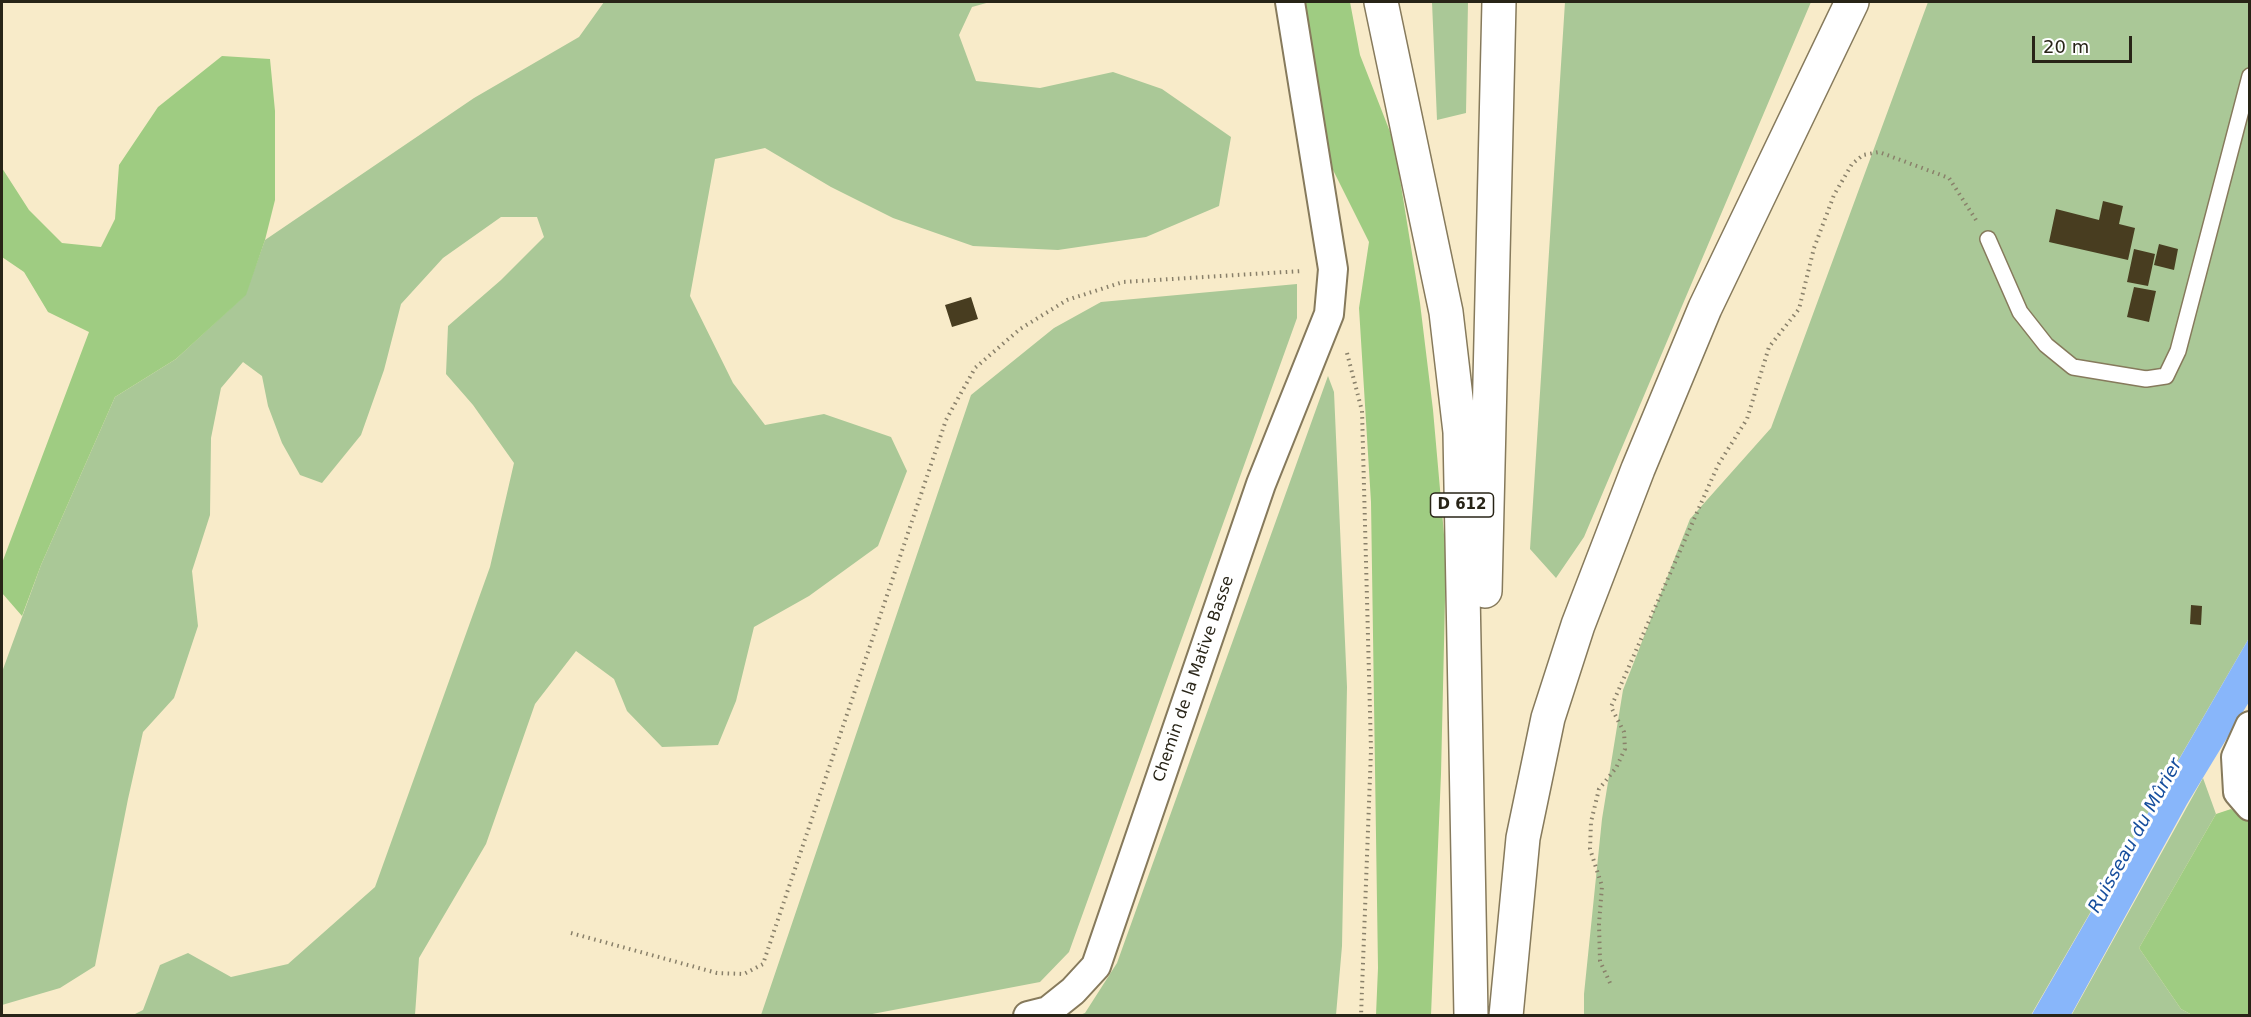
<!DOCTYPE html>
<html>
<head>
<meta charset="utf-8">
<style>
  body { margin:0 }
  #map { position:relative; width:2251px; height:1017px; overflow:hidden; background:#f8ebc9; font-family:"DejaVu Sans",sans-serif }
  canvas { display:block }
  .frame { position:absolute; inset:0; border:3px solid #282417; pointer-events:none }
  .scale { position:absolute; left:2032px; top:36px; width:100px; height:27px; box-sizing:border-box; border:3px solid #282417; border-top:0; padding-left:8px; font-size:18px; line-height:21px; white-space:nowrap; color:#282417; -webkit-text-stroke:4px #fff; paint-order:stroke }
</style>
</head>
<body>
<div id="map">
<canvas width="2251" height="1017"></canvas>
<div class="frame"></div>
<div class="scale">20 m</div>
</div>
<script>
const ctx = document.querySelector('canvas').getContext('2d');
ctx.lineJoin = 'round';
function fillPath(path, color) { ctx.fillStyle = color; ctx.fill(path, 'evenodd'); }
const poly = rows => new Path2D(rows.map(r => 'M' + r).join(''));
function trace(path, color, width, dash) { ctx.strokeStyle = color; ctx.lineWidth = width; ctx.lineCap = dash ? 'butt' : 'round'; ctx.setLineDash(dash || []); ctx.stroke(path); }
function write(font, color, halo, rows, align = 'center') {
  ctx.font = font + ' "DejaVu Sans",sans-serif'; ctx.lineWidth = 6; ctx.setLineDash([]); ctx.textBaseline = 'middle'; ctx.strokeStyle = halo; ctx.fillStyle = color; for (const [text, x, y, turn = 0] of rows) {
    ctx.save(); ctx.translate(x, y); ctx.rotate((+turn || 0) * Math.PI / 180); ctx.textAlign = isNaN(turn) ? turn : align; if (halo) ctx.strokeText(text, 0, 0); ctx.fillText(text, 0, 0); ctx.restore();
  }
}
const green = poly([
  [604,2,990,2,972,7,959,35,976,81,1040,88,1113,72,1162,89,1231,137,1219,206,1146,237,1058,250,973,246,893,218,831,187,765,148,715,159,690,296,733,383,765,425,824,414,891,437,907,471,878,546,809,596,754,627,736,701,718,745,662,747,627,711,614,679,576,651,535,704,486,844,419,958,415,1015,133,1015,143,1010,160,965,188,953,231,977,288,964,375,887,490,567,514,463,473,405,446,374,448,326,501,280,544,237,537,217,501,217,443,258,401,304,384,370,361,435,322,483,300,475,282,443,268,406,262,376,243,362,221,388,211,438,210,515,192,571,198,626,174,698,143,732,128,799,95,966,60,988,2,1005,2,672,41,565,115,397,176,359,245,295,265,240,474,98,579,37],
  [1432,2,1468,2,1466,113,1437,120],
  [1565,2,1811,2,1584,537,1556,578,1530,549],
  [1928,2,2249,2,2249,638,2031,1015,1584,1016,1584,994,1602,819,1623,690,1690,519,1771,428],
  [1297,284,1297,318,1069,952,1040,982,867,1015,761,1015,971,395,1054,328,1101,302],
  [1328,376,1334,392,1347,687,1342,946,1336,1015,1080,1015,1085,1013,1117,963],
  [2203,778,2216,814,2139,948,2181,1009,2192,1015,2071,1016]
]);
const forest = poly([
  [1303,2,1350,2,1360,55,1394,142,1420,303,1433,410,1446,557,1441,774,1431,1015,1376,1015,1378,968,1371,502,1359,308,1369,242,1328,160],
  [222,56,270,59,275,111,275,200,265,240,246,295,176,359,115,397,41,565,22,616,2,593,2,563,89,332,48,312,24,272,2,257,2,168,29,210,62,243,101,247,115,219,119,165,158,107],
  [2231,809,2249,822,2249,1015,2192,1015,2181,1009,2139,948,2216,814]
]);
const water = poly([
  [2249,638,2249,702,2187,804,2071,1015,2031,1016]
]);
const building = poly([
  [2103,201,2123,206,2119,224,2135,228,2128,260,2049,242,2056,209,2099,220],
  [2159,244,2178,249,2174,270,2154,265],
  [2134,249,2155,254,2148,286,2127,282],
  [2134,287,2156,291,2149,322,2127,317],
  [971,297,978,319,952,327,945,305],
  [2191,605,2202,606,2201,625,2190,624]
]);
const path = poly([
  [1347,353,1362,411,1371,750,1361,1016],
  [571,933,717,973,744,974,763,964,946,420,975,368,1020,329,1067,300,1123,282,1302,271],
  [1610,983,1600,961,1599,924,1602,886,1590,849,1591,822,1599,789,1616,768,1625,749,1624,732,1611,707,1718,465,1747,419,1769,347,1799,309,1814,248,1834,195,1852,164,1863,155,1879,152,1949,178,1976,220]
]);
const lane = poly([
  [1988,239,2020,312,2046,345,2073,367,2146,379,2166,376,2178,351,2250,76]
]);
const street = poly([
  [2250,726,2236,757,2238,792,2250,806],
  [1028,1016,1048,1011,1073,991,1096,966,1261,484,1329,314,1333,269,1290,2]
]);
const highway = poly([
  [1381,2,1446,312,1460,432,1471,1016],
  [1485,591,1499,2],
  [1506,1016,1523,838,1548,718,1578,625,1638,469,1705,308,1852,2]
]);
const shields = [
  [1462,505,63]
];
const shieldNames = [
  ["D 612",1462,505]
];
const streetNames = [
  ["Chemin de la Mative Basse",1194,679,-71]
];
const waterNames = [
  ["Ruisseau du Mûrier",2136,836,-61]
];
fillPath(green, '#aac897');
fillPath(forest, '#9fcc82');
fillPath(water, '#88b6fa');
fillPath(building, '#483d20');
trace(lane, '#867a5c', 18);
trace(street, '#867a5c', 32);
trace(highway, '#867a5c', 36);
trace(path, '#89806a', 4, [1.5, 4.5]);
trace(lane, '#fff', 15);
trace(street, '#fff', 28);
trace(highway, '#fff', 33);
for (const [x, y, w] of shields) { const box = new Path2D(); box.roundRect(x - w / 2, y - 12, w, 24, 4.5); ctx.fillStyle = '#fff'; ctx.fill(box); trace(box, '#282417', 1.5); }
write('bold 15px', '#282417', null, shieldNames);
write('16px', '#282417', '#fff', streetNames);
write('italic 18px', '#164e9d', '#fff', waterNames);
</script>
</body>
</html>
